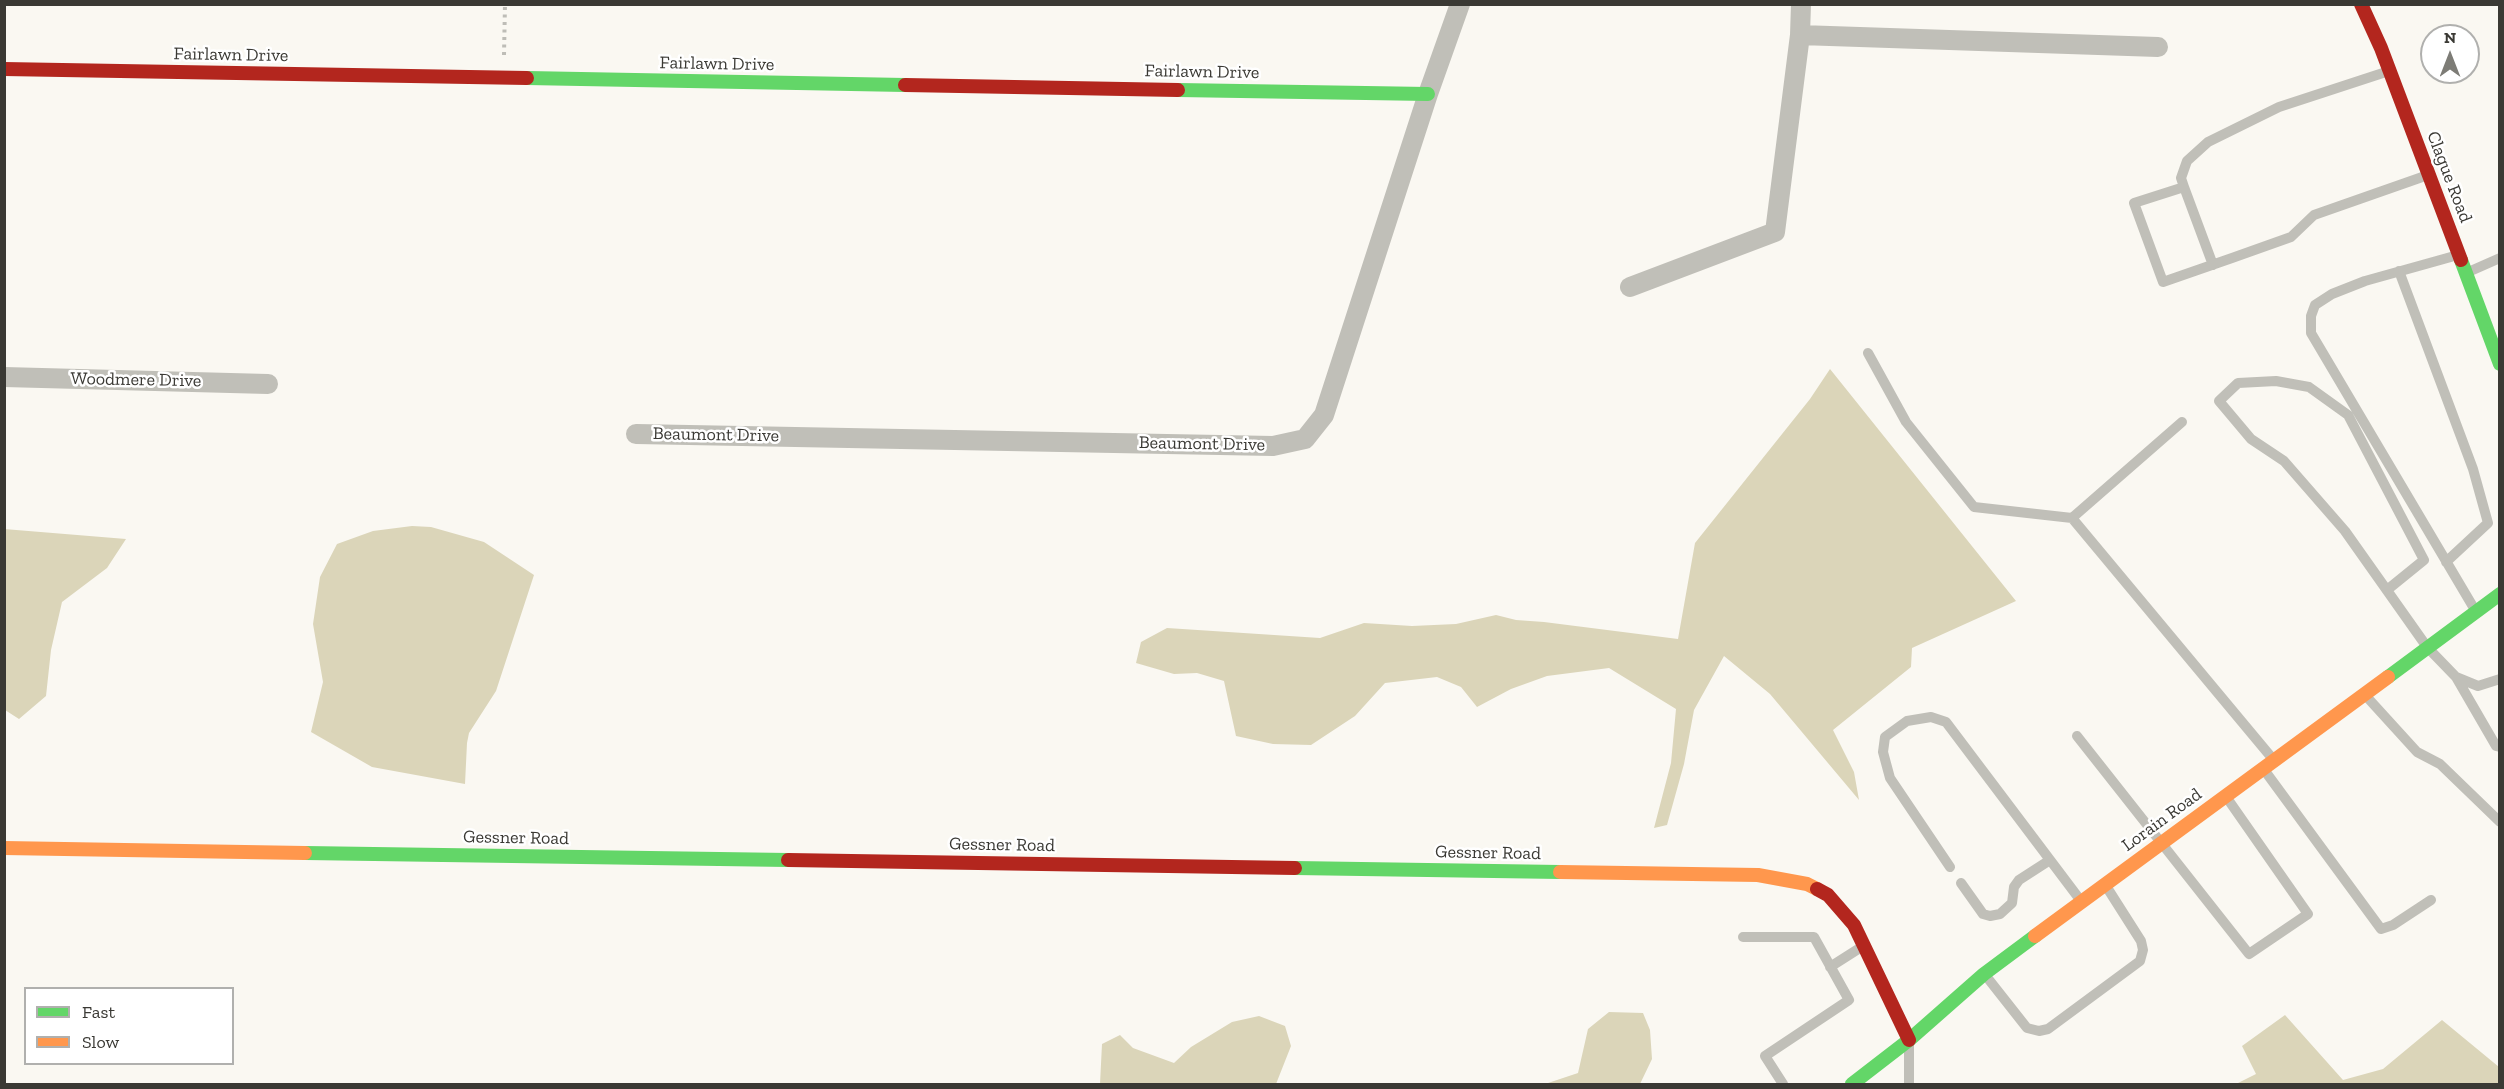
<!DOCTYPE html>
<html>
<head>
<meta charset="utf-8">
<style>
  body { margin:0 }
  #map { position:relative; width:2504px; height:1089px; overflow:hidden; background:#faf8f2; font-family:"Zilla Slab",serif }
  canvas { display:block }
  .frame { position:absolute; inset:0; border:6px solid #3a3934; pointer-events:none }
  .legend { position:absolute; left:24px; top:987px; width:210px; height:78px; box-sizing:border-box; background:#fff; border:2px solid #b0b0ae; margin:0; padding:8px 10px; list-style:none; font-size:18px; color:#3a3934 }
  .legend li { display:flex; align-items:center; gap:12px; height:30px }
  .legend b { width:30px; border:2px solid #b0b0ae }
  .north { position:absolute; left:2420px; top:24px; width:60px; height:60px; box-sizing:border-box; background:#fff; border:2px solid #b0b0ae; border-radius:50%; rotate:0deg; font-size:16px; font-weight:700; line-height:24px; text-align:center; color:#3a3934 }
  .north::after { content:''; display:block; margin:auto; width:21px; height:27px; background:#7d7c76; clip-path:polygon(50% 0,100% 100%,50% 72%,0 100%) }
</style>
</head>
<body>
<div id="map">
<canvas width="2504" height="1089"></canvas>
<div class="frame"></div>
<ul class="legend">
<li><b style="height:8px;background:#63d668"></b>Fast</li>
<li><b style="height:8px;background:#ff974d"></b>Slow</li>
</ul>
<div class="north">N</div>
</div>
<script>
const ctx = document.querySelector('canvas').getContext('2d');
ctx.lineJoin = 'round';
function fillPath(path, color) { ctx.fillStyle = color; ctx.fill(path, 'evenodd'); }
const poly = rows => new Path2D(rows.map(r => 'M' + r).join(''));
function trace(path, color, width, dash) { ctx.strokeStyle = color; ctx.lineWidth = width; ctx.lineCap = dash ? 'butt' : 'round'; ctx.setLineDash(dash || []); ctx.stroke(path); }
function write(font, color, halo, rows, align = 'center') {
  ctx.font = font + ' "Zilla Slab",serif'; ctx.lineWidth = 5; ctx.setLineDash([]); ctx.textBaseline = 'middle'; ctx.strokeStyle = halo; ctx.fillStyle = color; for (const [text, x, y, turn = 0] of rows) {
    ctx.save(); ctx.translate(x, y); ctx.rotate((+turn || 0) * Math.PI / 180); ctx.textAlign = isNaN(turn) ? turn : align; if (halo) ctx.strokeText(text, 0, 0); ctx.fillText(text, 0, 0); ctx.restore();
  }
}
const forest = poly([
  [1830,369,2016,601,1912,648,1911,667,1833,730,1854,772,1859,800,1770,694,1724,656,1694,710,1684,764,1667,825,1654,828,1671,763,1676,709,1609,668,1547,676,1511,689,1477,707,1461,687,1437,677,1385,683,1355,716,1311,745,1273,744,1236,736,1224,681,1197,673,1174,674,1136,663,1141,642,1167,628,1320,638,1364,623,1412,626,1456,624,1496,615,1516,620,1544,622,1678,639,1695,543,1810,399],
  [412,526,431,527,484,542,534,575,496,691,469,733,467,743,465,784,372,767,311,732,323,682,313,624,320,577,337,544,373,531],
  [4,529,126,539,107,568,62,602,51,650,46,696,19,719,5,710],
  [1609,1012,1643,1013,1650,1030,1652,1059,1640,1084,1545,1084,1578,1073,1588,1029],
  [2285,1015,2343,1080,2383,1069,2442,1020,2499,1067,2499,1084,2236,1084,2256,1074,2242,1046],
  [1259,1016,1285,1026,1291,1046,1276,1084,1100,1084,1102,1044,1120,1035,1133,1048,1174,1063,1191,1047,1232,1022]
]);
const path = poly([
  [504,55,505,4]
]);
const lane = poly([
  [2184,187,2181,178,2187,161,2208,142,2279,107,2389,71],
  [2458,255,2365,281,2332,294,2315,305,2311,316,2311,333,2475,610],
  [2213,265,2184,187,2134,203,2163,282,2232,258,2291,237,2314,215,2428,175],
  [2399,271,2473,469,2488,523,2446,562],
  [2466,273,2500,258],
  [1868,353,1906,422,1974,507,2072,518,2272,758],
  [2072,518,2182,422],
  [2387,590,2424,560,2348,415,2309,387,2276,381,2238,383,2219,401,2251,439,2284,461,2345,531,2427,647,2456,677,2478,686,2500,679],
  [2456,677,2496,746,2500,747],
  [2366,696,2417,752,2440,764,2500,822],
  [2077,736,2249,954,2308,914,2227,798],
  [2265,771,2381,929,2393,925,2431,900],
  [1950,867,1890,778,1883,752,1885,737,1907,721,1931,717,1946,722,2081,901],
  [1961,883,1983,914,1990,916,2000,914,2012,903,2014,887,2019,880,2050,860],
  [1743,937,1814,937,1849,1000,1765,1056,1783,1084],
  [1830,967,1863,946],
  [1986,976,2027,1028,2039,1031,2048,1029,2140,961,2143,950,2141,941,2106,886],
  [1909,1046,1909,1084]
]);
const street = poly([
  [1800,35,2158,47],
  [1630,287,1775,232,1800,35,1801,4],
  [4,377,268,384],
  [636,434,1273,446,1305,439,1324,415,1428,94,1460,4]
]);
const fast = poly([
  [527,78,905,85],
  [1178,90,1428,94],
  [2461,260,2500,364],
  [2388,677,2500,594],
  [305,853,788,860],
  [1295,868,1560,872],
  [1852,1084,1909,1040,1984,974,2035,936]
]);
const slow = poly([
  [4,848,305,853],
  [1560,872,1758,875,1807,884,1817,889],
  [2035,936,2388,677]
]);
const jam = poly([
  [2361,4,2381,48,2461,260],
  [4,69,527,78],
  [905,85,1178,90],
  [788,860,1295,868],
  [1817,889,1828,895,1854,925,1909,1040]
]);
const streetNames = [
  ["Fairlawn Drive",231,55,1],
  ["Fairlawn Drive",717,64,1],
  ["Fairlawn Drive",1202,72,1],
  ["Clague Road",2449,177,69],
  ["Woodmere Drive",136,380,1],
  ["Beaumont Drive",716,435,1],
  ["Beaumont Drive",1202,444,1],
  ["Lorain Road",2162,820,-36],
  ["Gessner Road",516,838,1],
  ["Gessner Road",1002,845,1],
  ["Gessner Road",1488,853,1]
];
fillPath(forest, '#dbd5b9');
trace(path, '#bebdb7', 4, [3, 4.5]);
trace(lane, '#c0bfb8', 10);
trace(street, '#c0bfb8', 20);
trace(fast, '#63d668', 14);
trace(slow, '#ff974d', 14);
trace(jam, '#b3261e', 14);
write('18px', '#3a3934', '#fff', streetNames);
</script>
</body>
</html>
